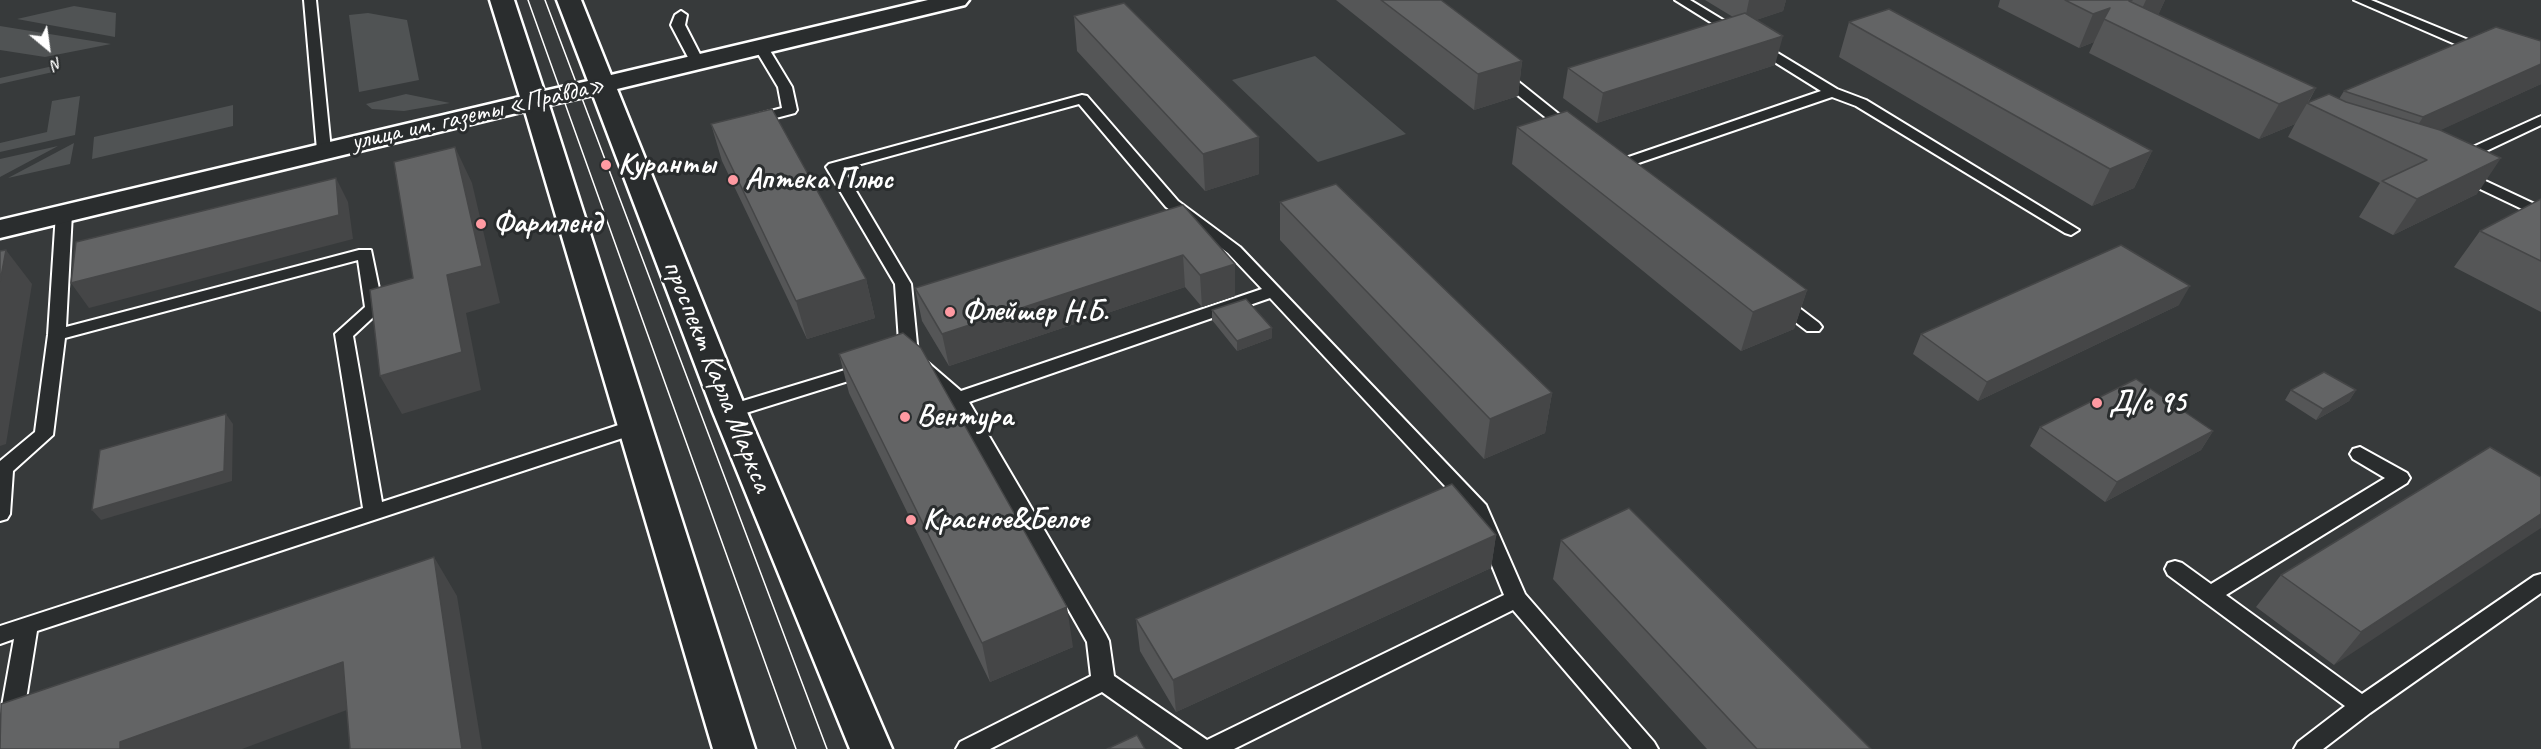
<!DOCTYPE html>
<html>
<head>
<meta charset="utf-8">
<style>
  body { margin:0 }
  #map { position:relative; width:2541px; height:749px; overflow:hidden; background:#373a3b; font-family:Caveat,sans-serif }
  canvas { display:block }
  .north { position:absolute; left:18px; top:18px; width:60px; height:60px; -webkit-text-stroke:4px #2a2d2e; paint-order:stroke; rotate:151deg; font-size:16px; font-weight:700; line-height:24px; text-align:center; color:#fff }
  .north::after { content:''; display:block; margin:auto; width:21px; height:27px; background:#fff; clip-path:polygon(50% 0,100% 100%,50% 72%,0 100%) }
</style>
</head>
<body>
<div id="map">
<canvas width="2541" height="749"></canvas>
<div class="north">N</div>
</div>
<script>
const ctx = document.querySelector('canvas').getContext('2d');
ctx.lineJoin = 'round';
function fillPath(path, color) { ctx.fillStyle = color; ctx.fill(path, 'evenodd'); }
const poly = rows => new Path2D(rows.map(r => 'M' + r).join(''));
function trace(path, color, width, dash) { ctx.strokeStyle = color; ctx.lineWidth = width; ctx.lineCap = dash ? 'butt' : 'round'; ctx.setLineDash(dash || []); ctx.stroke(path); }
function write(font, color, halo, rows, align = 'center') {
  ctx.font = font + ' Caveat,sans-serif'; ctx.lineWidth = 6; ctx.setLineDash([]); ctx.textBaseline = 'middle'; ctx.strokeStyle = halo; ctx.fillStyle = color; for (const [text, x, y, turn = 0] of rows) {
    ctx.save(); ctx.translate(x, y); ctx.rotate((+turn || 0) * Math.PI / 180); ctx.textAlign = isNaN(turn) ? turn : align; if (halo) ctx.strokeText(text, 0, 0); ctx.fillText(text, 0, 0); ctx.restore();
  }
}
const green = poly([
  [74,6,116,13,115,37,17,19],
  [368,13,407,20,419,80,359,92,349,15],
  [0,26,111,44,45,57,0,50],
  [1315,56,1406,134,1318,162,1232,80],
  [53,66,53,72,0,84,0,78],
  [406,94,450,103,404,111,372,109,366,104],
  [80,96,75,135,0,152,0,143,47,132,52,101],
  [233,105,233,126,92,159,94,137],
  [74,143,70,164,8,178],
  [58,146,0,177,0,159]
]);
const lane = poly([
  [304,0,316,0,331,150,324,154,317,150,304,0],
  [1675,0,1690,0,1837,89,1866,100,2079,230,2071,235,2065,233,1856,106,1832,97,1621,169,1611,169,1605,164,1608,161,1617,161,1821,91,1675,0],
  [2354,0,2371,0,2488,48,2490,51,2488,54,2478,54,2354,0],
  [681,11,687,15,685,25,704,62,702,65,692,65,671,25,675,15,681,11],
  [761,43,766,44,792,87,797,110,795,113,753,124,746,120,748,117,782,108,778,87,754,47,761,43],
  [1500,70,1505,71,1575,127,1577,130,1575,133,1565,133,1495,77,1493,74,1495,71,1500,70],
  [1082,95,1087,96,1178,201,1240,247,1486,505,1525,594,1654,742,1658,749,1632,749,1513,610,1234,749,1183,749,1102,692,990,749,956,749,960,742,1091,676,1087,642,951,403,900,356,895,284,826,167,829,164,1082,95],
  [1079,104,1166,207,1228,253,1262,289,961,391,918,354,911,284,843,169,1079,104],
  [1270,298,1471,514,1504,595,1207,740,1114,676,1109,641,1106,635,969,402,1270,298],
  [2541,116,2541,125,2463,162,2453,162,2451,159,2453,156,2541,116],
  [2462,170,2541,207,2541,218,2457,178,2454,175,2462,170],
  [64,208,72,213,66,327,359,250,371,250,383,308,353,336,382,502,634,420,641,422,643,427,641,432,37,631,18,749,0,749,0,717,14,639,0,644,0,626,363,508,335,334,365,307,358,260,65,338,53,435,13,471,10,514,7,519,0,521,0,461,35,432,48,335,56,213,64,208],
  [1779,296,1785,297,1819,323,1822,327,1819,331,1807,331,1773,305,1771,301,1773,297,1779,296],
  [868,363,874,365,877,369,874,373,730,418,723,417,721,412,723,407,868,363],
  [2360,447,2407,473,2410,478,2407,483,2226,595,2362,694,2534,576,2541,574,2541,593,2370,713,2323,749,2294,749,2298,742,2345,706,2168,575,2165,569,2168,563,2175,561,2182,563,2211,584,2385,478,2353,459,2350,454,2353,449,2360,447]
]);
const secondary = poly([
  [490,0,514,0,544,91,588,81,557,0,581,0,611,75,928,0,969,0,965,5,617,89,747,412,892,749,850,749,713,412,593,95,549,105,755,749,713,749,525,111,0,238,0,220,520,97,490,0]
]);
const tram = poly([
  [528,0,796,749],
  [545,0,827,749]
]);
const wall = poly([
  [1336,0,1441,0,1522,61,1518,96,1474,110],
  [1705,0,1786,0,1783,11,1756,20,1775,65,1597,123,1563,98,1568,68,1733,17],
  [2000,0,2165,0,2158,15,2316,88,2308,103,2339,99,2344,91,2541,41,2541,84,2440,130,2477,194,2393,235,2359,217,2380,183,2288,137,2295,124,2259,139,2089,53,2094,42,2079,48,1998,7],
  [1074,16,1259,174,1205,191,1077,51],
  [1849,22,2152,151,2134,188,2092,206,1839,57],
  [711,124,866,279,875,318,807,339,722,161],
  [1517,127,1807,290,1794,329,1741,351,1512,164],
  [2541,199,2541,312,2454,267,2480,231],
  [1280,202,1552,393,1545,433,1484,459,1280,240],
  [1183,205,1235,264,1235,296,1202,307,1185,287,949,366,922,321,915,288],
  [2179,305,1978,401,1913,354,1921,334],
  [1212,310,1272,328,1272,338,1237,351,1212,320],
  [839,354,1073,647,990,682,849,393],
  [2291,390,2356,390,2349,401,2316,420,2285,400],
  [2040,427,2213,431,2201,450,2105,502,2030,446],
  [2541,477,2334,665,2256,607,2281,575],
  [1496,535,1491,568,1176,712,1140,651,1136,619],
  [1561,540,1871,749,1707,749,1553,579]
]);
const shadedWall = poly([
  [1749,0,1786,0,1783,11,1744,24],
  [2146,0,2165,0,2156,20,2133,28],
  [2110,8,2094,42,2079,48,2093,14],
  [1783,36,1775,65,1597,123,1603,93],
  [1522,61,1518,96,1474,110,1478,74],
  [2541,64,2541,84,2404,147,2423,117],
  [2316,88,2295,124,2259,139,2279,104],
  [1259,137,1259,174,1205,191,1203,154],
  [455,147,472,183,500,303,466,313,481,390,402,414,380,376,447,275],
  [2152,151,2134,188,2092,206,2110,169],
  [2501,158,2477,194,2393,235,2417,199],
  [336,178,348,202,353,239,89,308,71,283],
  [6,250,32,284,6,444,0,446,0,282],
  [1183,255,1185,287,949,366,942,334],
  [1235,264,1235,296,1202,307,1200,275],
  [866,279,875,318,807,339,796,301],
  [2190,286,2179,305,1978,401,1987,382],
  [1807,290,1794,329,1741,351,1753,312],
  [1272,328,1272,338,1237,351,1237,341],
  [2356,390,2349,401,2316,420,2323,409],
  [1552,393,1545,433,1484,459,1490,419],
  [226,414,233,424,232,481,101,520,92,510],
  [2213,431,2201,450,2105,502,2117,482],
  [2541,514,2541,528,2334,665,2361,632],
  [1496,535,1491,568,1176,712,1173,680],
  [434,557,457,596,482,749,462,749],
  [1067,607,1073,647,990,682,982,643],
  [343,662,371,701,242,749,120,749,120,742]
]);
const building = poly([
  [1381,0,1441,0,1522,61,1478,74,1381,0],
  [2065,0,2132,0,2129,1,2316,88,2279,104,2104,19,2110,8,2093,14,2065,0],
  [1124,3,1259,137,1203,154,1074,16,1124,3],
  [1889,9,2152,151,2110,169,1849,22,1889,9],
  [1745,13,1783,36,1603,93,1568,68,1745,13],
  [2496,27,2541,41,2541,64,2423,117,2344,91,2496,27],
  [2329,94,2346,102,2440,130,2501,158,2417,199,2382,181,2427,160,2307,103,2329,94],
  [772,109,866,279,796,301,711,124,772,109],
  [1567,111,1807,290,1753,312,1517,127,1567,111],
  [455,147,482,266,447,275,462,352,380,376,370,290,413,278,394,162,455,147],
  [336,178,339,215,71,283,76,242,336,178],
  [1336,184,1552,393,1490,419,1280,202,1336,184],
  [2541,199,2541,261,2480,231,2541,199],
  [1183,205,1235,264,1200,275,1183,255,942,334,915,288,1183,205],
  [2121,245,2190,286,1987,382,1921,334,2121,245],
  [6,250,0,282,0,251,6,250],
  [1246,299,1272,328,1237,341,1212,310,1246,299],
  [903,333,921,348,1067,607,982,643,839,354,903,333],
  [2324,372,2356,390,2323,409,2291,390,2324,372],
  [2136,379,2213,431,2117,482,2040,427,2136,379],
  [226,414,224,471,92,510,100,450,226,414],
  [2490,447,2541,477,2541,514,2361,632,2281,575,2490,447],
  [1452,484,1496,535,1173,680,1136,619,1452,484],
  [1629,508,1871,749,1757,749,1561,540,1629,508],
  [434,557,462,749,350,749,343,662,120,742,120,749,0,749,1,704,434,557],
  [1137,735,1145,749,1107,749,1137,735]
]);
const markers = [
  [606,165,6,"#ff9aa2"],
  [733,180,6,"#ff9aa2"],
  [481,224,6,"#ff9aa2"],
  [950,312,6,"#ff9aa2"],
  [2097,403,6,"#ff9aa2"],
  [905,417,6,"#ff9aa2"],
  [911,520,6,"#ff9aa2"]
];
const farStreetnames = [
  ["улица им. газеты «Правда»",478,114,-13]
];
const poiNames = [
  ["Куранты",618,165],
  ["Аптека Плюс",745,180],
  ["Фармленд",493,224],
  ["Флейшер Н.Б.",962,312],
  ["Д/с 95",2109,403],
  ["Вентура",917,417],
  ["Красное&Белое",923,520]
];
const streetNames = [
  ["проспект Карла Маркса",717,376,68]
];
fillPath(green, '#505354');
trace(lane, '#fff', 4);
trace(secondary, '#fff', 5);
fillPath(lane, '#2a2d2e');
fillPath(secondary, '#2a2d2e');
trace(tram, '#fff', 1.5);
fillPath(wall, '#555657');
fillPath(shadedWall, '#454647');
fillPath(building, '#636465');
trace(building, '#454647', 1.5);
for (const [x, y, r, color] of markers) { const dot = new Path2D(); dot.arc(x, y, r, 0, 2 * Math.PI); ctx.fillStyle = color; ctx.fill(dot); trace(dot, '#2a2d2e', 2); }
write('26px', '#fff', '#2a2d2e', farStreetnames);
write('bold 30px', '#fff', '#2a2d2e', poiNames, 'left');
write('30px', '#fff', '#2a2d2e', streetNames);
</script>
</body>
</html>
